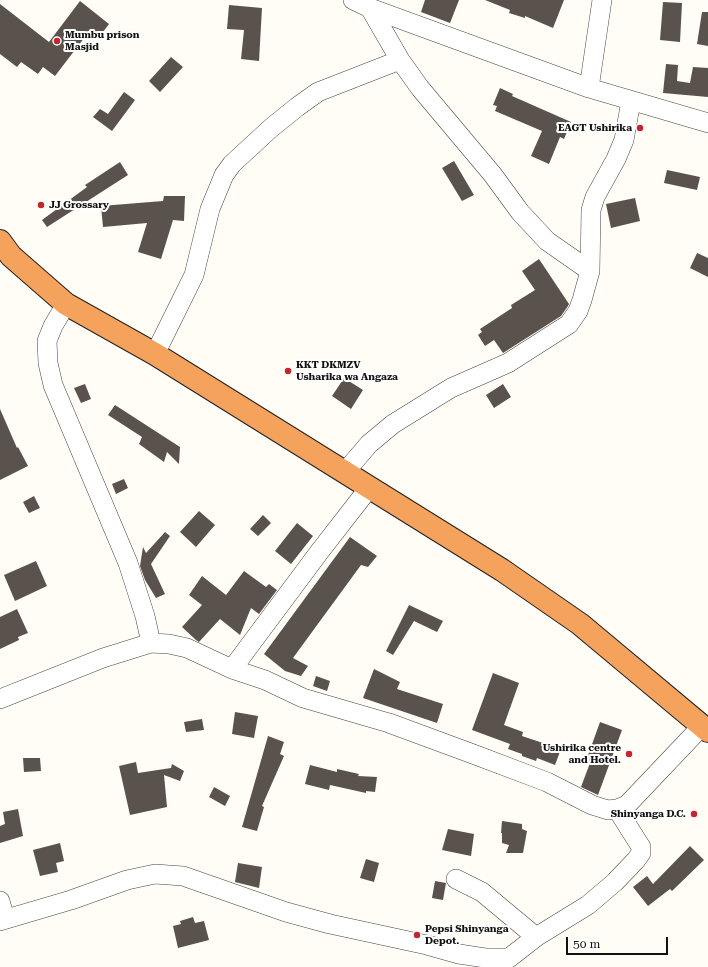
<!DOCTYPE html>
<html>
<head>
<meta charset="utf-8">
<style>
  body { margin:0 }
  #map { position:relative; width:708px; height:967px; overflow:hidden; background:#fffdf5; font-family:"Roboto Serif",serif }
  canvas { display:block }
  .scale { position:absolute; left:566px; top:937px; width:102px; height:18px; box-sizing:border-box; border:2px solid #111; border-top:0; padding-left:5px; font-size:12px; line-height:14px; white-space:nowrap; color:#111; -webkit-text-stroke:3px #fff; paint-order:stroke }
</style>
</head>
<body>
<div id="map">
<canvas width="708" height="967"></canvas>
<div class="scale">50 m</div>
</div>
<script>
const ctx = document.querySelector('canvas').getContext('2d');
ctx.lineJoin = 'round';
function fillPath(path, color) { ctx.fillStyle = color; ctx.fill(path, 'evenodd'); }
const poly = rows => new Path2D(rows.map(r => 'M' + r).join(''));
function trace(path, color, width, dash) { ctx.strokeStyle = color; ctx.lineWidth = width; ctx.lineCap = dash ? 'butt' : 'round'; ctx.setLineDash(dash || []); ctx.stroke(path); }
function write(font, color, halo, rows, align = 'center') {
  ctx.font = font + ' "Roboto Serif",serif'; ctx.lineWidth = 4; ctx.setLineDash([]); ctx.textBaseline = 'middle'; ctx.strokeStyle = halo; ctx.fillStyle = color; for (const [text, x, y, turn = 0] of rows) {
    ctx.save(); ctx.translate(x, y); ctx.rotate((+turn || 0) * Math.PI / 180); ctx.textAlign = isNaN(turn) ? turn : align; if (halo) ctx.strokeText(text, 0, 0); ctx.fillText(text, 0, 0); ctx.restore();
  }
}
const building = poly([
  [425,0,459,0,450,23,421,12],
  [485,0,564,0,553,28,525,16,525,18,509,13,510,10],
  [80,1,109,24,100,36,91,29,55,76,43,67,38,74,21,62,17,67,0,54,0,4,49,42],
  [663,2,682,3,680,42,660,40],
  [229,5,262,8,259,61,241,59,244,30,227,29],
  [702,12,708,12,708,46,697,44],
  [171,57,183,67,160,92,149,81],
  [666,64,678,65,677,81,690,83,693,67,708,68,708,97,663,93],
  [500,88,513,94,512,96,571,122,564,139,560,137,549,164,531,156,542,131,495,111,497,106,493,105],
  [124,92,135,100,112,131,93,117,100,109,108,114],
  [454,161,474,195,462,201,442,168],
  [120,162,128,175,47,227,42,220,87,187,85,185],
  [667,170,700,177,697,190,664,183],
  [164,196,185,196,184,221,173,220,161,259,138,252,147,223,103,227,101,206,163,201],
  [635,198,640,221,611,228,606,204],
  [697,253,708,258,708,277,690,268],
  [539,259,569,304,568,306,561,316,503,353,494,340,485,346,478,335,482,332,480,329,512,308,511,305,535,290,522,271],
  [344,378,363,390,351,409,332,396],
  [85,384,91,399,81,403,74,388],
  [503,384,511,397,494,408,486,395],
  [115,405,180,447,179,464,167,452,164,462,139,444,142,437,108,415],
  [0,409,17,448,18,447,28,466,0,480],
  [124,479,128,488,116,494,112,484],
  [34,496,40,508,29,513,23,502],
  [199,511,215,525,196,547,180,532],
  [263,515,271,523,258,536,250,529],
  [297,523,313,536,291,564,275,551],
  [165,532,170,536,151,564,165,594,156,598,145,580,140,566,143,547,146,553],
  [350,537,377,556,368,567,361,565,293,658,308,666,301,676,285,671,264,654],
  [36,561,47,586,15,601,4,575],
  [244,571,266,587,269,584,277,590,259,614,251,608,240,635,220,619,199,642,196,640,182,627,202,605,189,595,202,576,226,595],
  [409,605,443,621,437,632,414,621,393,655,386,651],
  [17,609,28,633,18,637,19,640,0,649,0,617],
  [374,669,400,682,397,689,443,704,437,723,363,698],
  [493,673,519,683,504,725,523,732,522,736,561,749,555,765,537,758,536,761,522,756,522,754,508,749,510,744,472,730],
  [316,676,330,681,327,691,313,686],
  [235,712,258,716,254,738,232,734],
  [202,719,204,730,186,732,184,722],
  [600,722,622,730,598,795,581,787,590,763,586,761],
  [268,736,284,742,280,754,284,756,262,806,264,807,257,831,242,827],
  [23,758,40,758,41,771,24,772],
  [136,762,138,773,171,768,172,764,184,771,180,781,164,775,167,807,130,815,119,766],
  [310,765,337,772,337,769,359,774,358,776,377,777,375,792,366,791,366,793,330,785,329,790,305,784],
  [214,787,230,796,225,806,209,797],
  [18,809,23,836,0,843,0,826,5,824,3,812],
  [502,821,522,824,522,829,527,831,523,853,506,853,509,845,502,843,502,833,501,833],
  [448,829,474,834,471,856,442,850],
  [60,843,64,861,56,863,58,872,40,876,33,850],
  [690,846,704,860,672,891,670,889,648,906,633,887,647,876,653,884],
  [366,859,379,863,374,882,360,878],
  [238,863,262,867,259,888,235,882],
  [435,881,446,883,443,900,432,898],
  [193,917,195,923,204,921,209,940,178,948,173,926,181,924,180,921]
]);
const minor = poly([
  [353,0,370,8,589,88,708,123],
  [370,8,400,60,420,88,493,175,520,212,547,241,590,271],
  [589,88,602,0],
  [66,304,53,326,47,341,48,363,53,385,128,563,145,616,151,643],
  [155,354,194,275,210,209,224,175,232,164,271,128,297,107,318,92,400,60],
  [345,472,369,444,393,424,451,388,508,363,569,324,578,311,582,300,590,271,591,210,595,197,616,159,624,140,631,101],
  [232,669,320,551,369,488],
  [0,699,103,658,151,643,169,644,187,648,232,669,265,680,303,698,389,723,473,754,547,782,592,805,608,810,617,809,627,805,702,726],
  [456,879,482,892,536,937],
  [0,901,5,919],
  [0,921,71,900,127,880,155,874,183,876,286,912,330,924,427,945,459,954,485,958,509,958,536,937,588,905,615,882,636,860,641,853,641,847,617,809]
]);
const highway = poly([
  [0,241,11,256,66,304,155,354,502,570,580,624,708,731]
]);
const markers = [
  [57,41,4,"#c4262e"],
  [640,128,4,"#c4262e"],
  [41,205,4,"#c4262e"],
  [288,371,4,"#c4262e"],
  [629,754,4,"#c4262e"],
  [694,814,4,"#c4262e"],
  [417,935,4,"#c4262e"]
];
const poiNames = [
  ["Mumbu prison",65,35],
  ["Masjid",65,47],
  ["EAGT Ushirika",632,128,"right"],
  ["JJ Grossary",49,205],
  ["KKT DKMZV",296,365],
  ["Usharika wa Angaza",296,377],
  ["Ushirika centre",621,748,"right"],
  ["and Hotel.",621,760,"right"],
  ["Shinyanga D.C.",686,814,"right"],
  ["Pepsi Shinyanga",425,929],
  ["Depot.",425,941]
];
fillPath(building, '#5a524d');
trace(minor, '#444', 20);
trace(highway, '#222', 24);
trace(minor, '#fff', 19);
trace(highway, '#f5a25d', 22);
for (const [x, y, r, color] of markers) { const dot = new Path2D(); dot.arc(x, y, r, 0, 2 * Math.PI); ctx.fillStyle = color; ctx.fill(dot); trace(dot, '#fff', 1.5); }
write('bold 10px', '#111', '#fff', poiNames, 'left');
</script>
</body>
</html>
